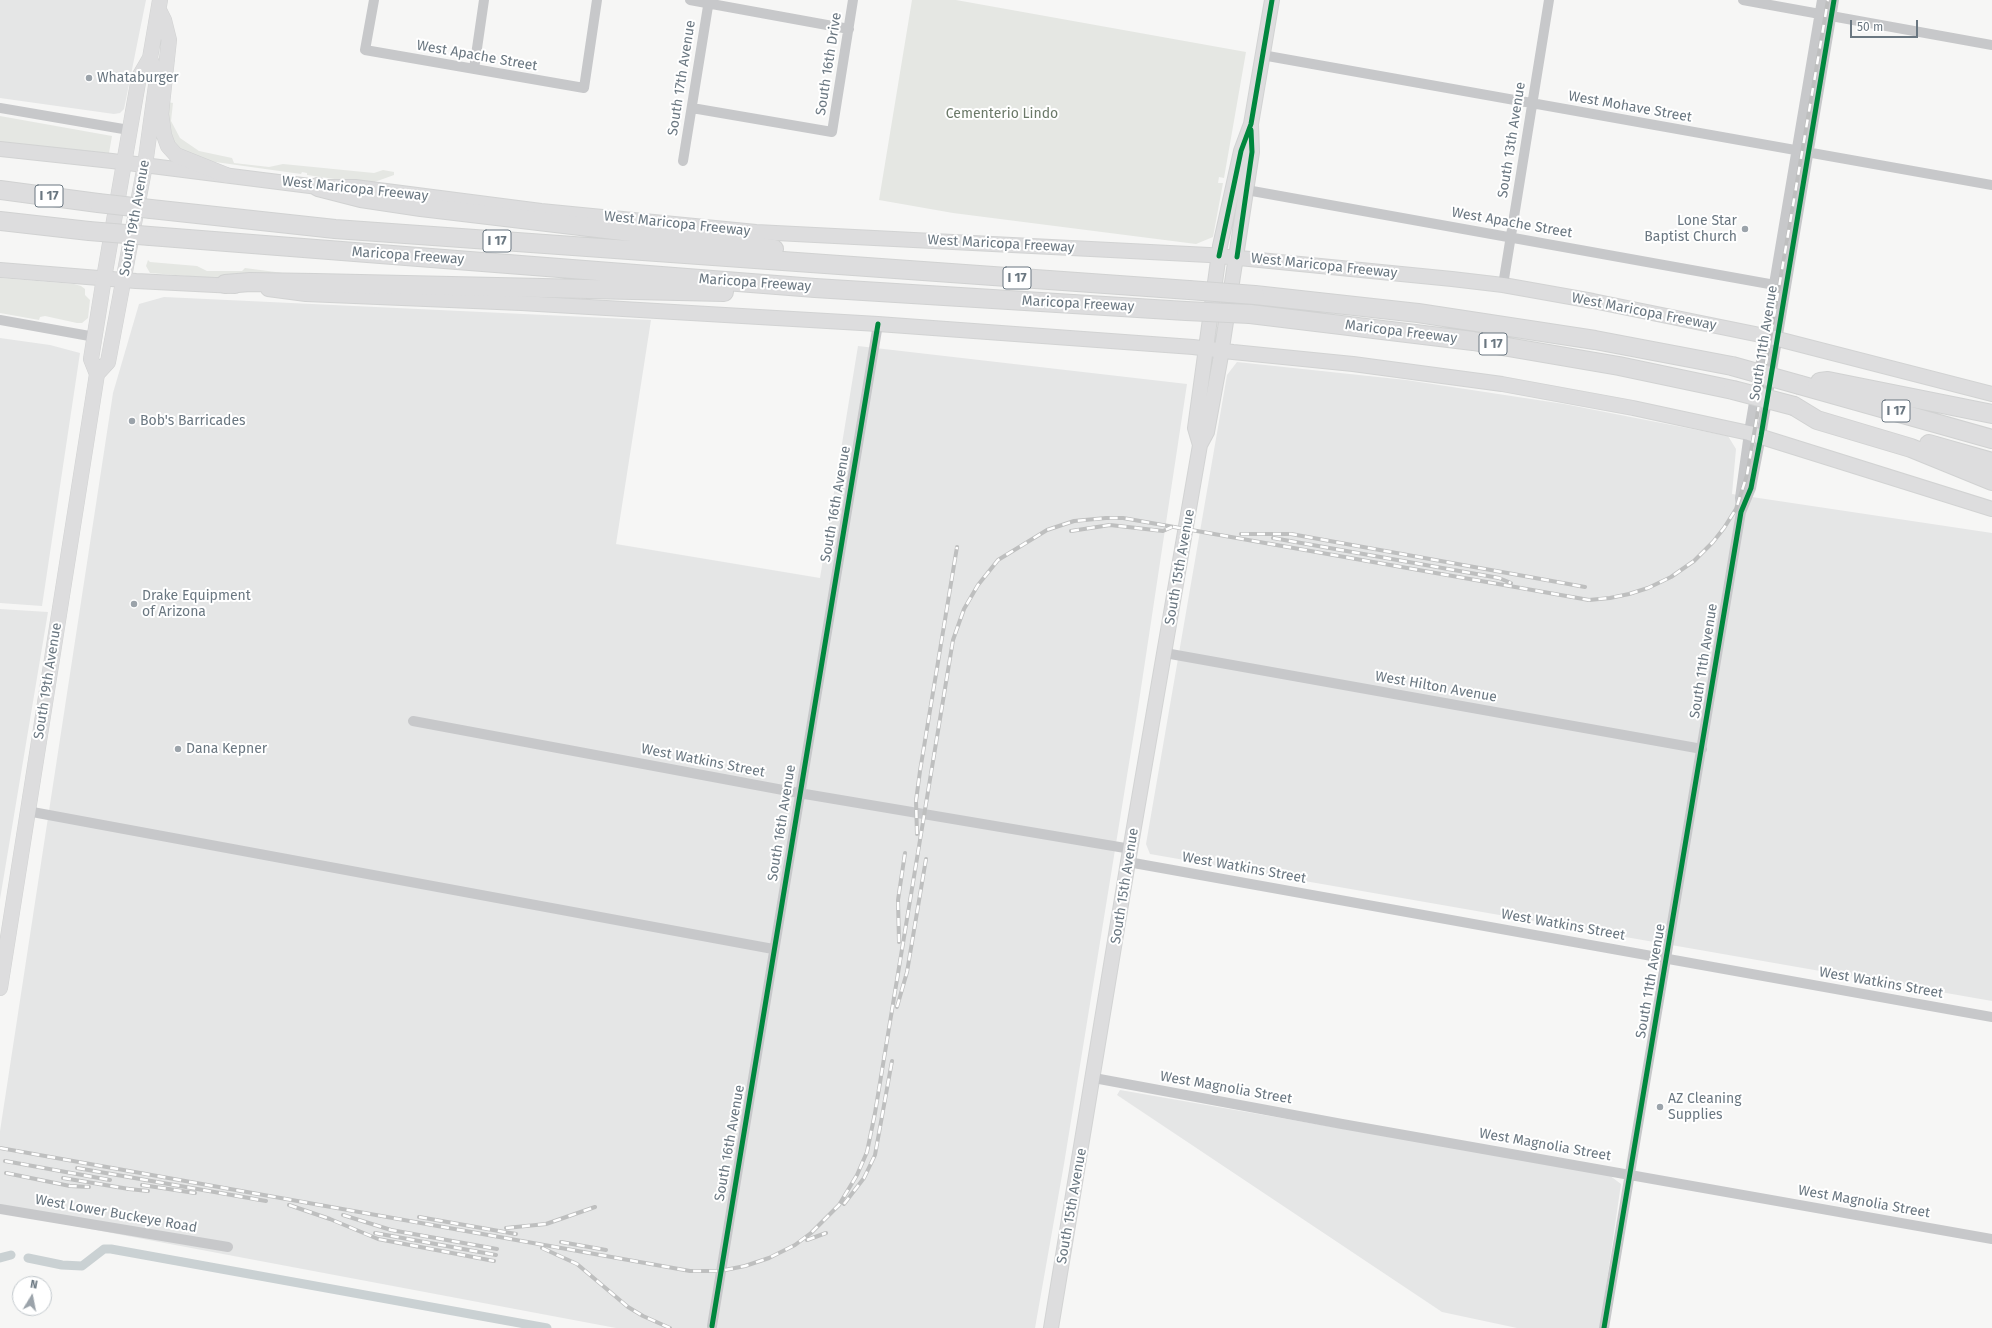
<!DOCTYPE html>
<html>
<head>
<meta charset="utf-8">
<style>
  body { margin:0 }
  #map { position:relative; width:1992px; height:1328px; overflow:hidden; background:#f6f6f5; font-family:"Fira Sans",sans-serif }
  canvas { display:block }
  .north { position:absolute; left:12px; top:1276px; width:40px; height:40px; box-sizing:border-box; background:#fff; border:1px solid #c3c9cd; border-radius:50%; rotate:10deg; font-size:11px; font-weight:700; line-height:16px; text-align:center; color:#6a7781 }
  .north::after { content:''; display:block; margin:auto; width:14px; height:18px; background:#9ba3aa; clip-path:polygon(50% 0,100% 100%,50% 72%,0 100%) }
  .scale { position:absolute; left:1850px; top:20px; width:68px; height:18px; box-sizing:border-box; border:2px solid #6a7781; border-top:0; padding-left:5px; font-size:12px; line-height:14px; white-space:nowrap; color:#6a7781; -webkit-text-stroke:3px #fff; paint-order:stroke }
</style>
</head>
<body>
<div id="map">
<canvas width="1992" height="1328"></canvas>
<div class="north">N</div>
<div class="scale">50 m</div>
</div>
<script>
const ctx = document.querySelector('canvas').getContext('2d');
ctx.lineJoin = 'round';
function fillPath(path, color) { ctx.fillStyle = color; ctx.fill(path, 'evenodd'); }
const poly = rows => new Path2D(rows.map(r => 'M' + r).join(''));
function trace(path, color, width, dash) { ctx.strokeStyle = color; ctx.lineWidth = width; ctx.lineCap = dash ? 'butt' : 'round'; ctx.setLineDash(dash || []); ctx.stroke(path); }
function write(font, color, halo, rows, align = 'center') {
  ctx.font = font + ' "Fira Sans",sans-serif'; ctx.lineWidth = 4; ctx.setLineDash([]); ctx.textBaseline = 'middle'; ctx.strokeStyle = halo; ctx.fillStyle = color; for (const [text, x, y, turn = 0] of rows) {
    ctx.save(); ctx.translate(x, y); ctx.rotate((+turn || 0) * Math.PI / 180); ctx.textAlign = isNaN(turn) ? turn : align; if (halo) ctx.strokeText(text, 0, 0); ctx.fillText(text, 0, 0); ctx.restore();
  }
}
const built = poly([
  [0,0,146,0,124,109,120,113,114,114,0,98],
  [164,297,651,320,616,544,820,578,858,346,1187,384,1138,708,1064,1164,1035,1328,616,1328,0,1212,0,1131,113,393,139,304],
  [0,338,50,345,80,353,42,606,0,603],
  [1237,362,1406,380,1564,404,1728,436,1736,449,1732,494,1992,533,1992,1001,1150,854,1146,844,1227,375],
  [0,609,48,612,0,899],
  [1120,1090,1609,1175,1621,1184,1600,1328,1517,1328,1442,1312,1117,1095]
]);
const green = poly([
  [912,0,956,0,1246,52,1224,178,1219,177,1218,183,1223,183,1213,237,1196,244,953,213,879,200],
  [167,102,173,103,171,121,180,138,199,151,232,158,234,163,269,167,283,164,374,173,383,170,394,172,394,175,369,184,307,175,307,173,302,172,301,174,201,160,179,152,169,135],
  [0,116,112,136,109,153,0,144],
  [148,260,150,262,197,266,207,271,242,271,245,268,283,273,283,278,213,278,150,273,146,266],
  [0,278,74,284,81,286,85,289,85,295,90,300,88,318,82,323,77,323,45,316,40,317,39,320,0,313]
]);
const canal = poly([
  [0,1258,11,1255],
  [28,1258,62,1265,82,1266,104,1249,111,1249,547,1328]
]);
const street = poly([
  [374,0,365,50,584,88,597,0],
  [690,0,849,29],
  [1743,0,1820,14],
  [1831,16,1992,45],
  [1262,55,1992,185],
  [474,69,484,0],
  [0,108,129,130],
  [692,108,832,132,853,0],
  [683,161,709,0],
  [1241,189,1786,287],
  [1503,285,1549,0],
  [0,320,95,337],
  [1741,508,1740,498,1750,426,1822,0],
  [1165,653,1702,749],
  [413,721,799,793,1131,849],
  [27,811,773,949],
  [1128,862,1992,1017],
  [1094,1078,1342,1124,1992,1239],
  [0,1209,228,1247],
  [712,1326,878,324],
  [1604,1328,1741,512,1751,488,1761,436,1834,0]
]);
const secondary = poly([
  [0,149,112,161,318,187,355,187,541,211,756,232,1209,255,1452,279,1503,285,1593,301,1770,337,1992,394],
  [0,270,136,281,235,286],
  [268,289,306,294,521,303,878,324,1193,347,1233,352,1353,364,1502,384,1633,408,1749,433,1992,509],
  [1200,445,1195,428,1220,246,1241,151,1251,124,1272,0],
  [1051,1328,1128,862,1200,445,1207,432,1220,361,1252,152,1251,124]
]);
const primary = poly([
  [159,10,164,20,169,40,161,114,164,135,168,146,176,155,226,175],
  [97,374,108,362,145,165,157,78,150,58],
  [0,988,97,374,91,359,104,278,139,77,150,58,160,0]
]);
const highway = poly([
  [318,187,361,198,421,207,774,249],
  [0,190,98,203],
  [151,209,335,229,1189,290],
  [0,221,89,231],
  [150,236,815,288,1186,311],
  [225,284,250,282,315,283,724,292],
  [1255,295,1418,313,1595,340,1732,366],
  [1250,314,1473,341,1619,366,1733,390],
  [1820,382,1828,381,1992,414],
  [1800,385,1992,439],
  [1794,406,1817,420,1911,448,1992,481],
  [1929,444,1992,462]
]);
const rail = poly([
  [1071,531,1110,525,1163,531,1172,527],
  [1241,534,1291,534,1585,587],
  [1273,538,1499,578,1511,583],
  [917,834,916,801,920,771,957,547],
  [899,942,898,900,905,853],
  [897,1007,907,972,926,859],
  [0,1148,690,1271,720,1271,745,1266,769,1258,795,1245,811,1233,839,1205,857,1175,867,1152,875,1113,953,640,964,609,978,585,998,560,1047,530,1074,521,1106,518,1123,518,1589,600,1610,598,1629,594,1648,588,1671,577,1694,561,1713,542,1724,528,1736,509,1747,475,1828,0],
  [5,1161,110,1180],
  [77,1168,266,1201],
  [6,1173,70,1186,89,1187],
  [63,1178,129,1189,148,1191],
  [142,1185,195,1193],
  [844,1204,864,1178,875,1155,892,1061],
  [289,1205,330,1219,378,1239,494,1261],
  [343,1215,391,1230,497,1249],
  [419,1217,516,1234],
  [506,1228,546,1224,595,1207],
  [375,1233,496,1255],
  [807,1240,826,1233],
  [561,1242,606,1250],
  [542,1248,577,1264,628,1307,643,1316,670,1328]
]);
const highwayBridge = poly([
  [98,203,151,209],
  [89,231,150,236],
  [1189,290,1255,295],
  [1186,311,1250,314],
  [1732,366,1800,385],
  [1733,390,1794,406]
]);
const cycleway = poly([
  [1219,256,1241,151,1251,124,1272,0],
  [1237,257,1252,152,1251,130],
  [712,1326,878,324],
  [1604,1328,1741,512,1751,488,1761,436,1834,0]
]);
const markers = [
  [89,78,4,"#9ba3aa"],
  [1745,229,4,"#9ba3aa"],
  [132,421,4,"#9ba3aa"],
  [134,604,4,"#9ba3aa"],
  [178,749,4,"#9ba3aa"],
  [1660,1107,4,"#9ba3aa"]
];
const shields = [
  [49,196,28],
  [497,241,28],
  [1017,278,28],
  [1493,344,28],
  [1896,411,28]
];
const shieldNames = [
  ["I 17",49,196],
  ["I 17",497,241],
  ["I 17",1017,278],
  ["I 17",1493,344],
  ["I 17",1896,411]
];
const streetNames = [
  ["West Apache Street",477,56,10],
  ["South 16th Drive",829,64,-81],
  ["South 17th Avenue",682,78,-81],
  ["West Mohave Street",1630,107,10],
  ["South 13th Avenue",1512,140,-81],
  ["West Maricopa Freeway",355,189,6],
  ["South 19th Avenue",135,218,-80],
  ["West Apache Street",1512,223,10],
  ["West Maricopa Freeway",677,224,6],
  ["West Maricopa Freeway",1001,244,3],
  ["Maricopa Freeway",408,256,4],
  ["West Maricopa Freeway",1324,266,6],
  ["Maricopa Freeway",755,283,4],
  ["Maricopa Freeway",1078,304,3],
  ["West Maricopa Freeway",1644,312,11],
  ["Maricopa Freeway",1401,332,7],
  ["South 11th Avenue",1764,343,-81],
  ["South 16th Avenue",836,504,-80],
  ["South 15th Avenue",1180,567,-80],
  ["South 11th Avenue",1704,661,-81],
  ["South 19th Avenue",48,681,-81],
  ["West Hilton Avenue",1436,687,10],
  ["West Watkins Street",703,761,11],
  ["South 16th Avenue",782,823,-81],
  ["West Watkins Street",1244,868,10],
  ["South 15th Avenue",1125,886,-81],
  ["West Watkins Street",1563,925,10],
  ["South 11th Avenue",1651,981,-80],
  ["West Watkins Street",1881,983,10],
  ["West Magnolia Street",1226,1088,10],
  ["South 16th Avenue",730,1143,-80],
  ["West Magnolia Street",1545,1145,10],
  ["West Magnolia Street",1864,1202,10],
  ["South 15th Avenue",1072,1206,-80],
  ["West Lower Buckeye Road",116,1214,10]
];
const poiNames = [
  ["Whataburger",97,78],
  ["Lone Star",1737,221,"right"],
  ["Baptist Church",1737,237,"right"],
  ["Bob's Barricades",140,421],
  ["Drake Equipment",142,596],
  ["of Arizona",142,612],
  ["Dana Kepner",186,749],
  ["AZ Cleaning",1668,1099],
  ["Supplies",1668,1115]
];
const parkNames = [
  ["Cementerio Lindo",1002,114]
];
fillPath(built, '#e5e6e6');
fillPath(green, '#e5e7e3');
trace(canal, '#cad1d3', 9);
trace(secondary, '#d2d3d3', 16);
trace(primary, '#d1d2d2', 16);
trace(highway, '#d1d2d2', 20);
trace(street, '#c7c8ca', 10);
trace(secondary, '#ddddde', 14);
trace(primary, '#ddddde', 15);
trace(highway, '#ddddde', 18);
trace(rail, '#bebfbf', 4);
trace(rail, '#fff', 2.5, [8]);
trace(highwayBridge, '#d1d2d2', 20, []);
trace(highwayBridge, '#ddddde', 18);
trace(cycleway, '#00873e', 5);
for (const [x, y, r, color] of markers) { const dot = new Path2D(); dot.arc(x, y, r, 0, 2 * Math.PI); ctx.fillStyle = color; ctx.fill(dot); trace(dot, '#fff', 1.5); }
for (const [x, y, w] of shields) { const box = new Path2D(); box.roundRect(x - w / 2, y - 11, w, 22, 3); ctx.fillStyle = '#fff'; ctx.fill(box); trace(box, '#6a7781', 1); }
write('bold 13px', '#6a7781', null, shieldNames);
write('14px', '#6a7781', '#fff', streetNames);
write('14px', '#6a7781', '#fff', poiNames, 'left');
write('14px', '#6b7968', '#fff', parkNames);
</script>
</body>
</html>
